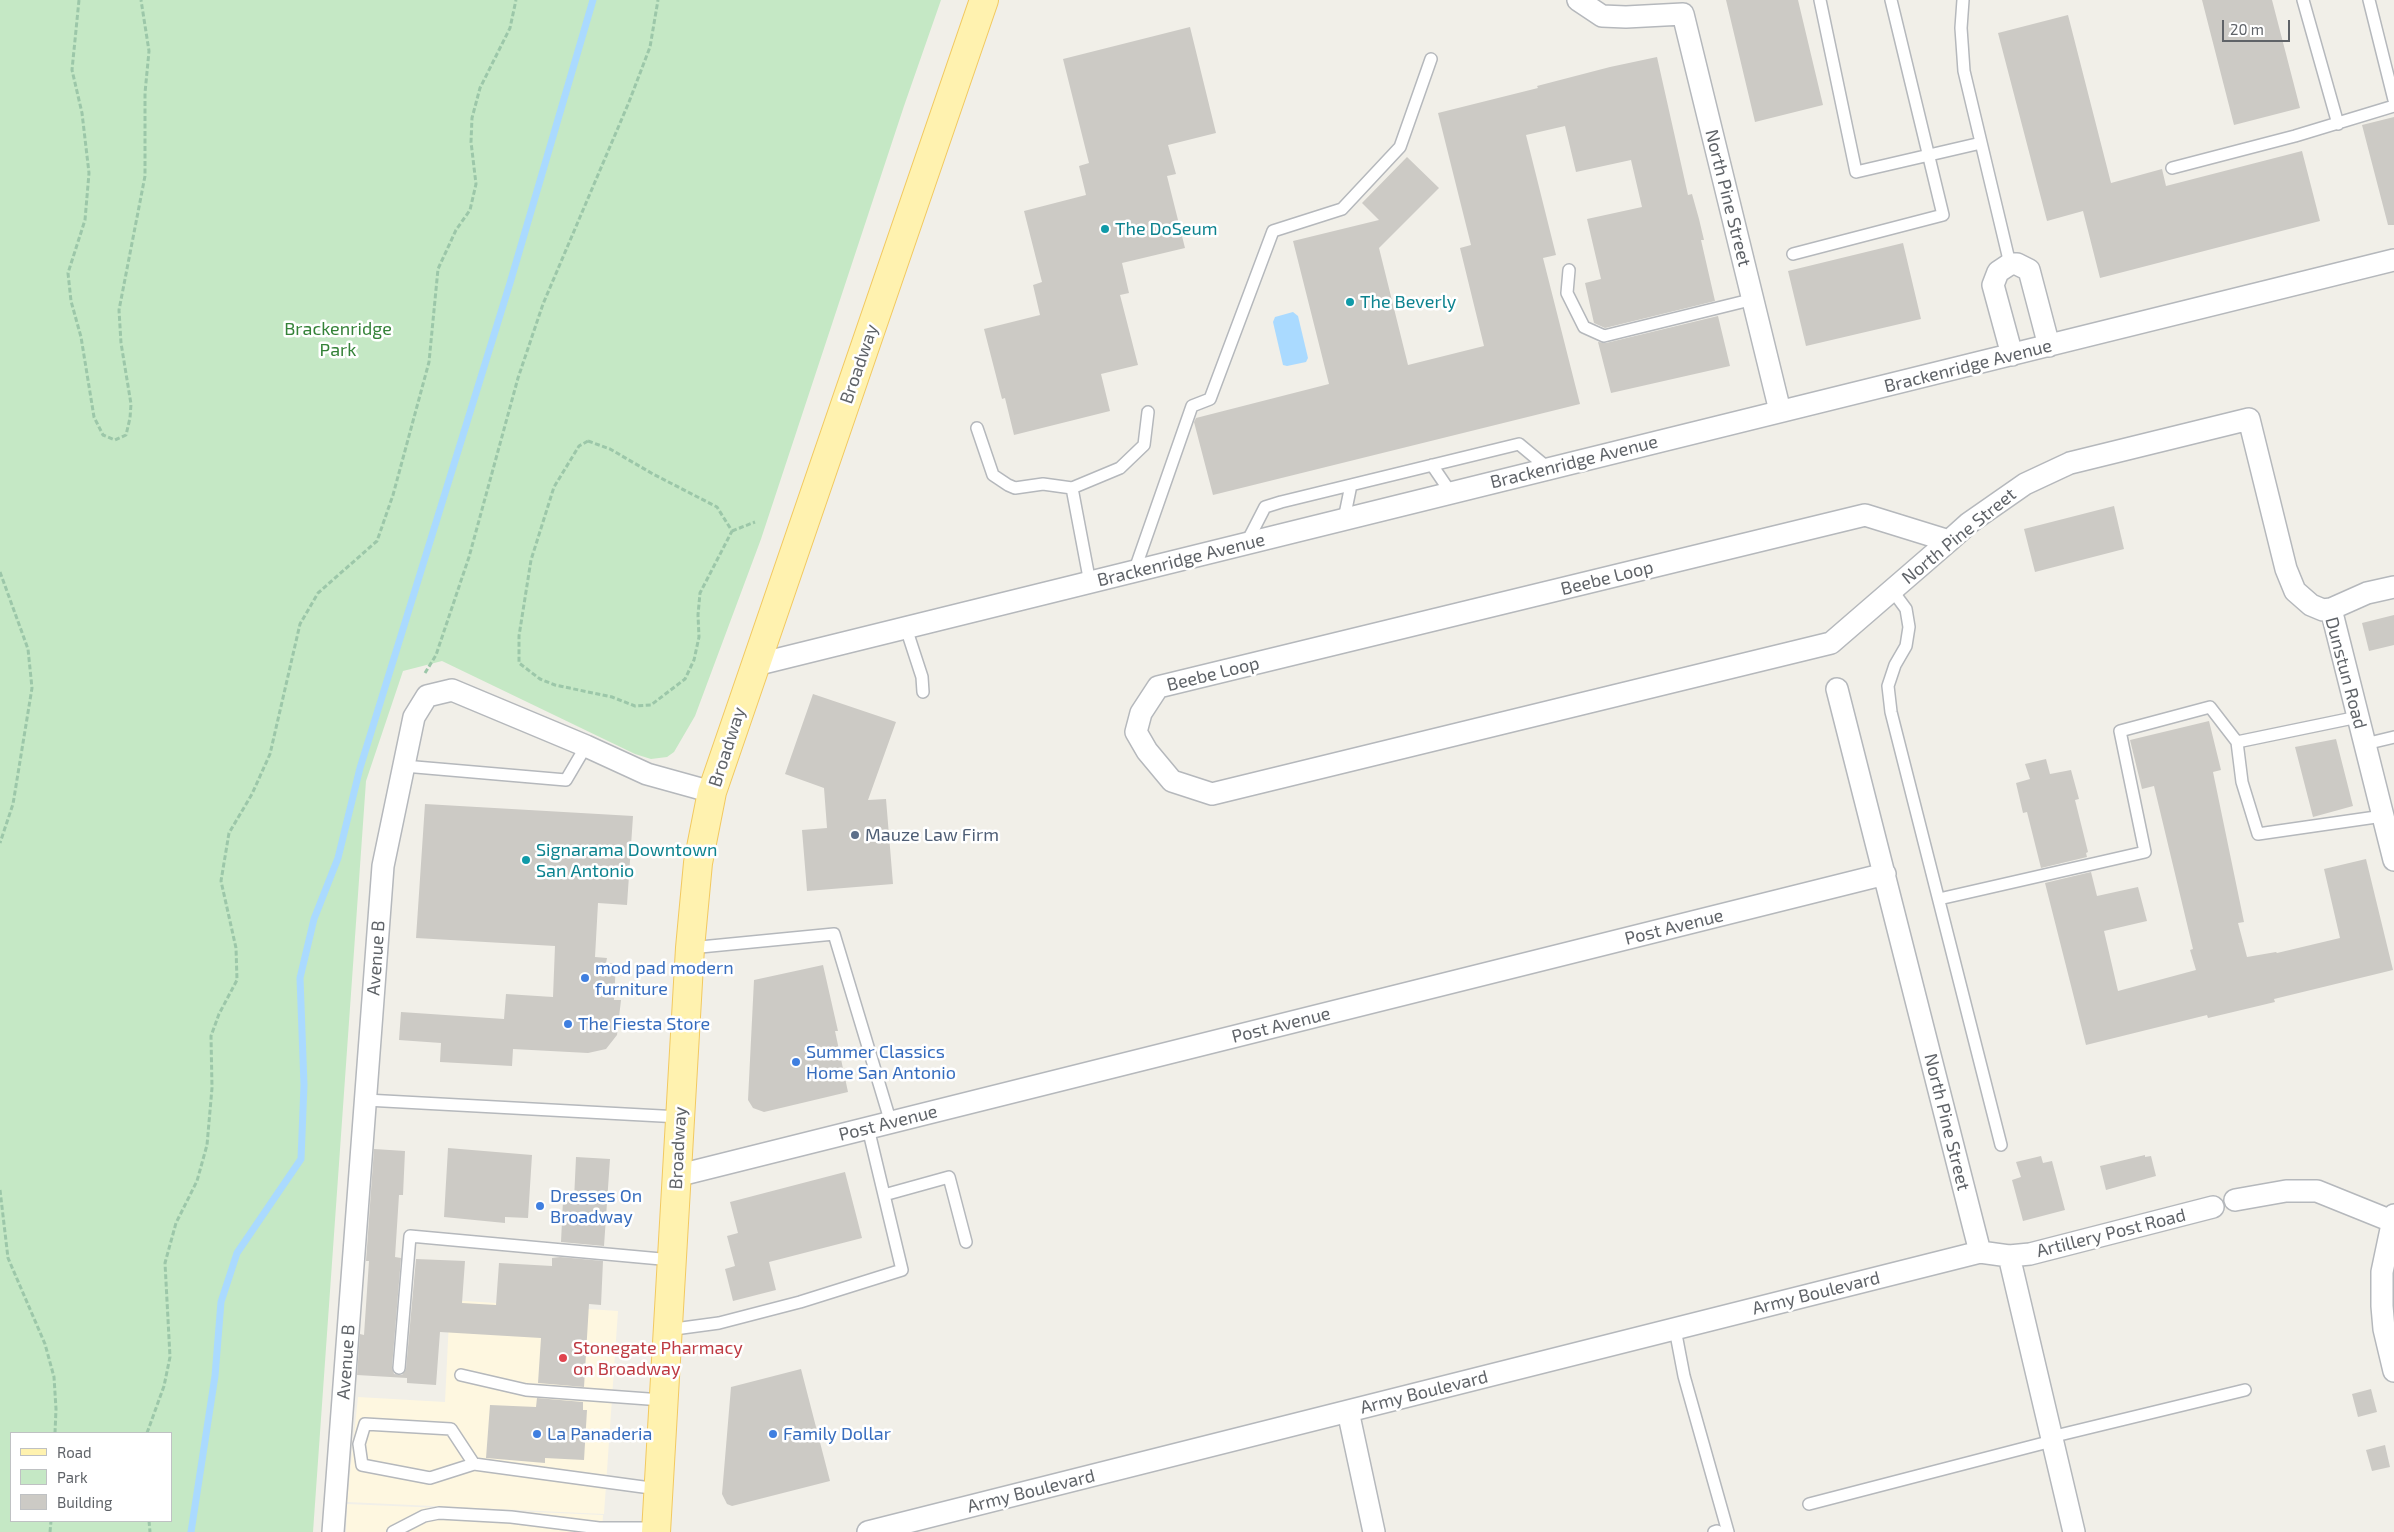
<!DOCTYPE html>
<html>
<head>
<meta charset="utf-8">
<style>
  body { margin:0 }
  #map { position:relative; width:2394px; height:1532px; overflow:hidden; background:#f1efe8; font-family:"Exo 2",sans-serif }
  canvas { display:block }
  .legend { position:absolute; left:10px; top:1432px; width:162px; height:90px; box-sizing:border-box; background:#fff; border:1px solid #bfc1c3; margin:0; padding:6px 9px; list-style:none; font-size:15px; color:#5f6368 }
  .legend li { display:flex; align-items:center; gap:10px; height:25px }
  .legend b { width:25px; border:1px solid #bfc1c3 }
  .scale { position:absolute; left:2222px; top:20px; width:68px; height:22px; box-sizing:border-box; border:2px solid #5f6368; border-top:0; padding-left:6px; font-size:15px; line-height:18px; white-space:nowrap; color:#5f6368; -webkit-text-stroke:4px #fff; paint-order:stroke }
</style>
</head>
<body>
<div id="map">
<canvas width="2394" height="1532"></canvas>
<ul class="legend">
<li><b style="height:6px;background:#fff2af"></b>Road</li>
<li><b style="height:14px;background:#c5e8c5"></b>Park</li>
<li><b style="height:14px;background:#cccac5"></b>Building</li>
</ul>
<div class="scale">20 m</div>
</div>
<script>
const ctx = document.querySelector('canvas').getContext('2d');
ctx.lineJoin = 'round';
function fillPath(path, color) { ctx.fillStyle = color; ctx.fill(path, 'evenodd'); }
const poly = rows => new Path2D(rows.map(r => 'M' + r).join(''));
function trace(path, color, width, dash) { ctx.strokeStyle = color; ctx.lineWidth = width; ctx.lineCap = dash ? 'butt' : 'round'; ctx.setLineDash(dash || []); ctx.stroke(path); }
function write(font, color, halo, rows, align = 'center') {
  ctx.font = font + ' "Exo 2",sans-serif'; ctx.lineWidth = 5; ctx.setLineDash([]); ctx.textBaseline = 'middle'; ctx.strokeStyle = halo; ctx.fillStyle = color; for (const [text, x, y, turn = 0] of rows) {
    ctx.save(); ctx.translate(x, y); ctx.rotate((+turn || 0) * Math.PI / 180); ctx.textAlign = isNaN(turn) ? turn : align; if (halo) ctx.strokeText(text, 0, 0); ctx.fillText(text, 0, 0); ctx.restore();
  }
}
const commercial = poly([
  [450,1300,618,1311,604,1514,347,1502,358,1397,445,1402],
  [347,1504,603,1515,602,1532,346,1532]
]);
const green = poly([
  [0,0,941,0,904,106,761,539,695,716,674,752,667,757,651,759,635,754,442,661,403,671,366,781,313,1532,0,1532],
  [11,1433,171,1433,171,1521,11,1521]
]);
const water = poly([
  [1293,312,1298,316,1308,358,1306,362,1287,366,1283,365,1273,322,1275,317]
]);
const stream = poly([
  [191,1532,215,1376,221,1302,237,1253,301,1159,304,1085,300,978,314,919,338,858,360,768,510,283,593,0]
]);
const building = poly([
  [1726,0,1798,0,1823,105,1755,122],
  [2202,0,2272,0,2300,108,2234,125],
  [2068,15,2111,183,2162,169,2166,186,2302,151,2320,221,2100,278,2083,211,2047,221,1998,33],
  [1190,27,1216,133,1168,145,1176,174,1167,176,1185,248,1122,263,1129,293,1120,295,1138,365,1101,374,1110,411,1014,435,1005,398,1002,399,984,329,1040,315,1033,285,1042,282,1024,211,1086,195,1079,166,1089,163,1063,59],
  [1657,57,1688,195,1692,194,1699,219,1704,240,1701,240,1715,301,1605,328,1594,323,1585,283,1601,279,1587,219,1642,207,1631,160,1576,172,1565,126,1526,135,1556,255,1543,258,1580,404,1213,495,1194,422,1196,418,1329,384,1293,241,1379,220,1362,203,1407,157,1439,188,1379,248,1408,365,1484,346,1460,248,1471,245,1438,113,1538,88,1537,86,1610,67],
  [2394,117,2394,225,2388,225,2362,125],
  [1903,243,1921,319,1806,346,1788,271],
  [1718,316,1730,366,1611,393,1598,342,1606,343],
  [2114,506,2124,549,2035,572,2024,529],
  [2394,615,2394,645,2369,651,2362,623],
  [813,694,896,722,868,800,886,799,893,884,807,891,802,830,827,828,824,788,785,774],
  [2209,721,2221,770,2213,772,2244,922,2238,923,2247,957,2276,952,2277,953,2340,938,2324,869,2366,859,2393,970,2274,999,2275,1002,2208,1018,2207,1015,2086,1045,2045,883,2091,872,2097,896,2138,887,2147,921,2104,931,2118,991,2196,970,2190,950,2193,949,2154,786,2142,789,2130,740],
  [2336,739,2353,806,2313,817,2295,747],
  [2046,759,2050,774,2071,770,2079,799,2075,800,2088,852,2086,853,2087,857,2041,868,2027,812,2023,813,2016,783,2030,779,2025,764],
  [425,804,633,816,627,905,598,903,595,957,607,958,606,963,616,963,614,1000,621,1000,617,1035,606,1049,588,1053,513,1049,512,1066,440,1062,441,1043,399,1040,401,1012,504,1019,506,994,553,997,555,946,416,938],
  [823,965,838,1031,835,1031,848,1092,764,1112,753,1108,748,1100,754,980],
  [448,1148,532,1155,528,1218,505,1217,505,1223,444,1217],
  [374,1149,405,1151,403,1195,399,1195,395,1257,401,1258,392,1367,394,1374,402,1375,406,1369,416,1259,465,1261,462,1303,496,1305,499,1263,552,1266,552,1258,560,1257,603,1261,601,1305,589,1304,584,1387,538,1383,541,1338,440,1332,436,1385,407,1383,407,1378,357,1375,360,1334,364,1335,369,1261,366,1261],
  [2145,1155,2145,1157,2151,1156,2156,1176,2106,1190,2100,1166],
  [2041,1156,2043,1163,2052,1161,2065,1210,2023,1221,2012,1180,2021,1177,2016,1162],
  [576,1157,610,1159,604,1246,561,1242,563,1200,574,1200],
  [845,1172,862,1238,769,1262,776,1290,733,1301,725,1269,735,1266,727,1236,738,1233,730,1202],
  [801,1369,830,1481,732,1506,727,1504,722,1494,731,1387],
  [2371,1389,2377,1412,2358,1417,2352,1394],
  [537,1398,583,1402,583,1410,587,1410,584,1460,545,1458,545,1463,486,1458,490,1405,536,1407],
  [2385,1445,2390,1467,2372,1471,2366,1450]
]);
const path = poly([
  [79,0,72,70,82,113,89,173,85,220,68,273,71,301,81,337,94,417,103,435,115,440,126,435,130,418,131,404,121,343,119,310,145,176,145,93,149,51,141,0],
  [588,441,610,449,653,474,717,507,732,531,700,593,698,615,699,637,694,660,685,679,651,705,635,706,612,697,555,685,540,679,519,663,519,636,531,560,554,487,579,446,588,441],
  [732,531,755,522],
  [0,572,28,649,32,688,13,804,0,843],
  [425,673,436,655,469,557,518,378,543,304,629,102,650,47,658,0],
  [0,1190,8,1258,45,1344,54,1377,56,1409,55,1433],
  [147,1433,164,1386,170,1357,165,1263,176,1223,197,1181,207,1145,212,1088,211,1036,219,1014,237,980,236,948,221,881,229,833,252,794,270,754,300,624,318,593,377,541,393,495,429,362,438,269,456,230,470,210,476,184,471,142,472,118,480,88,510,28,516,0],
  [149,1521,150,1532],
  [50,1532,51,1521]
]);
const lane = poly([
  [1820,0,1856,172,1981,143],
  [1963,0,1961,28,1964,71,2010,264],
  [2303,0,2338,124],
  [2369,0,2394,100],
  [2172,168,2295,136,2394,106],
  [1793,254,1943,215,1891,0],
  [1569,270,1567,293,1584,327,1604,336,1754,299],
  [977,428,993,475,1008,485,1015,488,1043,484,1072,488],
  [1432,465,1451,493],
  [1344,519,1351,485],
  [1246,544,1265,507,1281,502,1519,444,1549,469],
  [1134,572,1192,406,1210,399,1273,231,1342,209,1400,147,1431,59],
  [1090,583,1072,488,1120,468,1144,445,1148,412],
  [1892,590,1906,609,1909,627,1906,646,1895,665,1888,686,1891,712,2001,1145],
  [906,628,922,677,923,692],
  [2358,717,2237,742,2242,782,2258,834,2383,816],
  [2365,744,2394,737],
  [404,766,566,780,586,746],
  [1939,899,2145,852,2120,731,2210,707,2237,742],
  [690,948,834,934,891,1123],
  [366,1100,680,1117],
  [884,1195,949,1177,966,1242],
  [1675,1329,1684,1376,1728,1532],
  [667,1330,719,1323,800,1302,902,1270,868,1128],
  [399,1368,410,1236,672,1260],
  [461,1375,526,1390,662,1400],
  [2051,1437,2245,1390],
  [474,1464,451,1429,365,1424,359,1444,362,1465,430,1478,474,1464,658,1489],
  [1809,1504,2052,1441],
  [393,1532,424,1516,439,1513,511,1517,599,1528,656,1528],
  [1714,1532,1717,1531]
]);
const street = poly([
  [1578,0,1602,16,1626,17,1683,14,1780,411],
  [2012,355,1993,285,1998,272,2010,264,2017,264,2029,270,2049,346],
  [1949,541,1865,515,1158,687,1141,713,1136,732,1147,751,1172,781,1212,794,1831,643,1949,541,1969,523,2025,484,2070,463,2249,419,2286,569,2295,591,2311,605,2323,610,2331,609,2367,593,2394,587],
  [2331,609,2394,860],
  [755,665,2394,260],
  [1837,689,1980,1252],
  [676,1176,1885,874],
  [2235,1200,2286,1191,2317,1191,2394,1222],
  [2394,1215,2382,1272,2382,1306,2384,1329,2394,1371],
  [2009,1256,2074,1532],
  [1348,1411,1374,1532],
  [333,1532,383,866,414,717,427,696,452,690,586,746,647,774,712,792],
  [868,1532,1980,1252,2009,1256,2030,1254,2213,1207]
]);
const primary = poly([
  [656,1532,690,948,698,863,712,792,984,0]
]);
const markers = [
  [1105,229,5,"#0f9aa8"],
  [1350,302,5,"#0f9aa8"],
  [855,835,5,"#5c6f8a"],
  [526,860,5,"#0f9aa8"],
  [585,978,5,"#3f7fe0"],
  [568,1024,5,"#3f7fe0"],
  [796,1062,5,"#3f7fe0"],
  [540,1206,5,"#3f7fe0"],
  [563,1358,5,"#e0444e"],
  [537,1434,5,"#3f7fe0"],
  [773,1434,5,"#3f7fe0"]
];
const streetNames = [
  ["North Pine Street",1728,198,76],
  ["Broadway",859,364,-71],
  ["Brackenridge Avenue",1968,366,-14],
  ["Brackenridge Avenue",1574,462,-14],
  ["North Pine Street",1959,536,-39],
  ["Brackenridge Avenue",1181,560,-14],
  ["Beebe Loop",1607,578,-14],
  ["Dunstun Road",2346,673,75],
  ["Beebe Loop",1213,674,-14],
  ["Broadway",727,747,-72],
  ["Post Avenue",1674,927,-14],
  ["Avenue B",376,958,-86],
  ["Post Avenue",1281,1025,-14],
  ["North Pine Street",1947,1122,76],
  ["Post Avenue",888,1123,-14],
  ["Broadway",678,1148,-87],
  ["Artillery Post Road",2111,1233,-14],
  ["Army Boulevard",1816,1293,-14],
  ["Avenue B",346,1362,-86],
  ["Army Boulevard",1424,1392,-14],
  ["Army Boulevard",1031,1491,-14]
];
const cultureNames = [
  ["The DoSeum",1115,229],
  ["The Beverly",1360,302],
  ["Signarama Downtown",536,850],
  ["San Antonio",536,871]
];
const parkNames = [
  ["Brackenridge",338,329],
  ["Park",338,350]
];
const serviceNames = [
  ["Mauze Law Firm",865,835]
];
const shopNames = [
  ["mod pad modern",595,968],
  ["furniture",595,989],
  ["The Fiesta Store",578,1024],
  ["Summer Classics",806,1052],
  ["Home San Antonio",806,1073],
  ["Dresses On",550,1196],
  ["Broadway",550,1217],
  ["La Panaderia",547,1434],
  ["Family Dollar",783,1434]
];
const healthNames = [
  ["Stonegate Pharmacy",573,1348],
  ["on Broadway",573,1369]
];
fillPath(commercial, '#fef7e0');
fillPath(green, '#c5e8c5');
fillPath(water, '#aadaff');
trace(stream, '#aadaff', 7);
fillPath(building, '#cccac5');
trace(lane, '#b5b8bc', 14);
trace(street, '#b5b8bc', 24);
trace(primary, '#f2c960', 30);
trace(path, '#9cc7a9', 3, [5, 2.5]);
trace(lane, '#fff', 11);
trace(street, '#fff', 21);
trace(primary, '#fff2af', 28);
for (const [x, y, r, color] of markers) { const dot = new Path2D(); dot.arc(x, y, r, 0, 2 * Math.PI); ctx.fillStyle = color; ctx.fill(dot); trace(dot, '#fff', 2); }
write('18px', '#5f6368', '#fff', streetNames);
write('18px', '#0d838f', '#fff', cultureNames, 'left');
write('18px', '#348238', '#fff', parkNames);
write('18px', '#4e5e75', '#fff', serviceNames, 'left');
write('18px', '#366cbe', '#fff', shopNames, 'left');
write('18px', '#be3a42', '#fff', healthNames, 'left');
</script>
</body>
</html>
